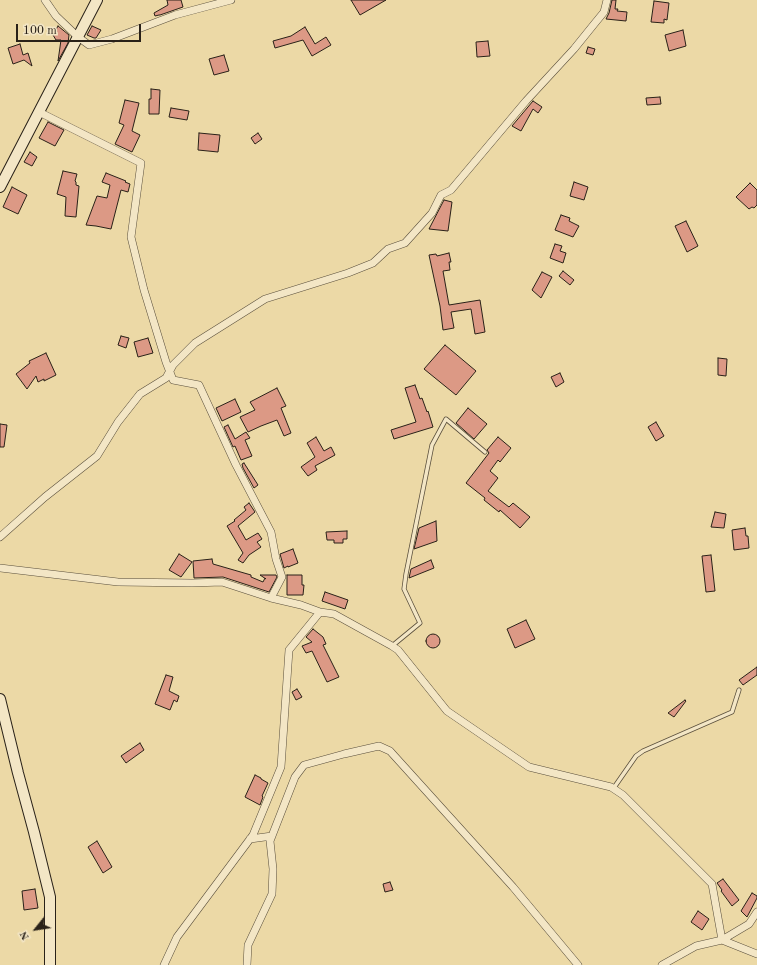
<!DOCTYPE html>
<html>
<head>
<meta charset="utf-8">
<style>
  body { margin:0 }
  #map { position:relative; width:757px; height:965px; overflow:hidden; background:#ecd9a6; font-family:"Old Standard TT",serif }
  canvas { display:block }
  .north { position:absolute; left:16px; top:909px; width:40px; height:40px; -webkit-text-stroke:3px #f3e6c5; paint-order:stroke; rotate:240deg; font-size:11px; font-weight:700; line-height:16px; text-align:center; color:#292118 }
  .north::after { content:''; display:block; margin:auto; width:14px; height:18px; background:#292118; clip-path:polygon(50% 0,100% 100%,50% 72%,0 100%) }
  .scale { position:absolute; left:16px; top:24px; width:125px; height:18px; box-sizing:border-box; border:2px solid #292118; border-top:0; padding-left:5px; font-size:12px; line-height:14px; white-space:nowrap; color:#292118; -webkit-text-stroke:3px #f3e6c5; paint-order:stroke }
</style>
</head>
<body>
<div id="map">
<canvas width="757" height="965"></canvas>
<div class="north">N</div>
<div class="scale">100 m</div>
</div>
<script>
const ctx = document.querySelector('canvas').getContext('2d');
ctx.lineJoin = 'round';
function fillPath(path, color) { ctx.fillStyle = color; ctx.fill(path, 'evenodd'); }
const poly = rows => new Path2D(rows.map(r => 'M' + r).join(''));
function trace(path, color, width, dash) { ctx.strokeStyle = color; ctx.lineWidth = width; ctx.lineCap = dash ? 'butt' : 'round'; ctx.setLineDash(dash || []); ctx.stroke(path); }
const building = poly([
  [167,0,181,0,183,7,160,15,159,15,155,16,154,13,168,5,167,0],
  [351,0,386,0,360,15,351,0],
  [612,0,616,0,615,9,618,9,617,11,627,12,626,21,606,19,609,13,612,0],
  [654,1,669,3,667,20,664,19,664,23,651,22,654,1],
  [58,26,69,35,68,43,58,61,61,40,56,40,53,35,58,26],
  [92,26,101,30,96,38,94,38,87,35,92,26],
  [305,27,315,44,326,37,331,45,312,56,303,40,275,48,273,41,291,36,305,27],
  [683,30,686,46,669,51,665,35,683,30],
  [488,41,490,56,477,57,476,42,488,41],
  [20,44,23,55,28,53,32,66,24,60,13,64,8,48,20,44],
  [588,47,595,49,593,55,586,53,588,47],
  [224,55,229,71,214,75,209,59,224,55],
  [151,89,160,90,159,114,149,114,149,99,151,99,151,89],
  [660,97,661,104,647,105,646,98,660,97],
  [125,100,139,103,132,131,140,135,132,152,115,144,124,125,119,123,125,100],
  [533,101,542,107,538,113,533,109,521,131,512,126,533,101],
  [171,108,189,111,187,120,169,117,171,108],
  [48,122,64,130,55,146,39,138,48,122],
  [199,133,220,135,218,152,198,150,199,133],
  [258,133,262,139,255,144,251,138,258,133],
  [30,152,37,157,32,166,24,162,30,152],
  [63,171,77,174,75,181,76,182,76,185,79,186,76,217,65,216,66,197,57,194,63,171],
  [106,173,126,181,125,182,130,184,128,192,121,190,111,229,96,226,86,225,97,196,107,198,110,185,102,182,106,173],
  [574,182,588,187,584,200,570,196,574,182],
  [750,183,757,190,757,205,754,208,752,207,749,209,736,197,750,183],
  [12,187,27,195,18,214,3,207,12,187],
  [444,200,452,202,448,231,429,229,444,200],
  [561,215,570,218,569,221,579,226,573,237,555,230,561,215],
  [686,221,698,246,687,252,675,226,686,221],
  [555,244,562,246,560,251,566,253,563,263,550,258,555,244],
  [449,253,451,262,449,262,450,270,443,271,449,305,480,300,485,332,475,334,471,309,451,312,454,328,443,330,440,306,429,255,436,254,437,256,449,253],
  [563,271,574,280,570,285,559,276,563,271],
  [542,272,552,277,541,298,532,290,542,272],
  [121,336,129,338,126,348,118,345,121,336],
  [148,338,153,353,138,357,134,342,148,338],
  [445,345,476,371,456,395,424,369,445,345],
  [46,353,56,375,44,381,44,379,38,382,36,376,27,389,16,374,30,363,29,361,46,353],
  [718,358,727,359,726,376,718,375,718,358],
  [560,373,564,382,556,387,551,377,560,373],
  [415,385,420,399,422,398,427,412,428,411,433,427,394,439,391,430,416,422,405,388,415,385],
  [277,388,286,406,281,408,291,433,284,436,277,420,261,426,248,432,240,417,255,410,250,402,277,388],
  [235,399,241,412,222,421,216,408,235,399],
  [468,408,487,424,474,439,456,423,468,408],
  [656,422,664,436,656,441,648,427,656,422],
  [0,424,7,425,4,447,0,447,0,424],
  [228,425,235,439,246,432,250,438,245,440,252,456,241,460,235,446,233,447,224,427,228,425],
  [316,437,324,451,331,447,335,455,315,466,317,470,308,476,301,467,315,457,307,443,316,437],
  [498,437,511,448,500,462,498,460,490,471,498,478,488,491,509,507,513,503,530,517,520,528,500,510,499,512,484,500,485,498,466,483,489,453,487,450,498,437],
  [244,463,258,485,254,488,243,468,242,464,244,463],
  [249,503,255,512,238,526,246,540,258,533,262,539,257,542,261,547,249,555,243,563,238,560,243,553,227,526,235,521,234,520,246,510,244,507,249,503],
  [715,512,726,514,724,528,711,527,715,512],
  [436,521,437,541,414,549,419,528,436,521],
  [745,528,746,536,748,536,749,548,734,550,732,530,745,528],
  [347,531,347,539,343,539,343,543,334,543,334,540,327,540,326,532,347,531],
  [293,549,298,563,288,567,288,566,284,568,280,554,293,549],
  [179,554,192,562,181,577,169,570,179,554],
  [711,555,715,591,706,592,702,556,711,555],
  [212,559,213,564,251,575,251,577,263,582,265,578,266,579,260,575,276,575,277,577,269,592,223,577,194,578,193,561,212,559],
  [431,560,434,568,409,578,411,569,431,560],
  [287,575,302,575,302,585,304,585,303,595,287,595,287,575],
  [325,592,348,600,345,609,322,601,325,592],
  [526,620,535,639,515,648,507,629,526,620],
  [313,629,323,637,326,644,323,645,339,677,327,682,312,651,306,653,302,646,312,642,306,637,313,629],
  '426 641a7 7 0 1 1 14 0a7 7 0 1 1-14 0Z',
  [757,667,757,675,743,685,739,680,757,667],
  [166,675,173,677,169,691,179,696,177,702,174,700,170,710,155,704,166,675],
  [297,689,302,697,296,700,292,692,297,689],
  [685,700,686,701,674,717,668,713,685,700],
  [140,743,144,750,126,763,121,756,140,743],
  [255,775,261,778,261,779,268,783,262,796,263,797,260,805,245,797,255,775],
  [97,841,112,867,103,873,88,847,97,841],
  [723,879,739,900,732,906,721,891,722,890,717,883,723,879],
  [390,882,393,890,385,892,383,884,390,882],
  [35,889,38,908,24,910,22,891,35,889],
  [752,893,757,896,757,898,747,917,741,911,752,893],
  [698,911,709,919,702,930,691,922,698,911]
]);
const lane = poly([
  [392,646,420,623,404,589,406,574,432,445,446,419,485,452],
  [613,789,636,756,643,751,732,712,739,690]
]);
const street = poly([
  [45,0,56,16,78,37,89,45,112,39,175,15,231,0],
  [39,112,141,163,131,237,144,290,166,362,173,380,199,385,236,465,271,532,276,559,282,577,271,598],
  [0,537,45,497,97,456,118,422,140,394,166,378,173,365,195,343,265,299,348,273,373,263,388,249,405,243,432,213,441,195,451,190,526,101,574,49,595,23,604,12,607,0],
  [0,568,118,582,192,583,222,582,271,598,301,605,320,612],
  [250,839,272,836],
  [164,965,177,937,253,835,281,767,289,650,320,612,334,614,392,646,398,650,447,711,529,767,611,787,623,795,712,884,722,940,757,954],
  [247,965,248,945,272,894,273,869,270,841,295,777,304,765,344,754,379,746,390,751,513,887,578,965],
  [662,965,696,946,722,940,749,924,757,912]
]);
const secondary = poly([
  [0,187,97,0],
  [0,699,18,773,34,832,50,897,50,965]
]);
fillPath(building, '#dc9985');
trace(building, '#292118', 1);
trace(lane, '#5a4f3c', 5);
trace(street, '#5a4f3c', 8);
trace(secondary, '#292118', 12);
trace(lane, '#f3e6c5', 3.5);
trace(street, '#f3e6c5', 7);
trace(secondary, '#f3e6c5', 10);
</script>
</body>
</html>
